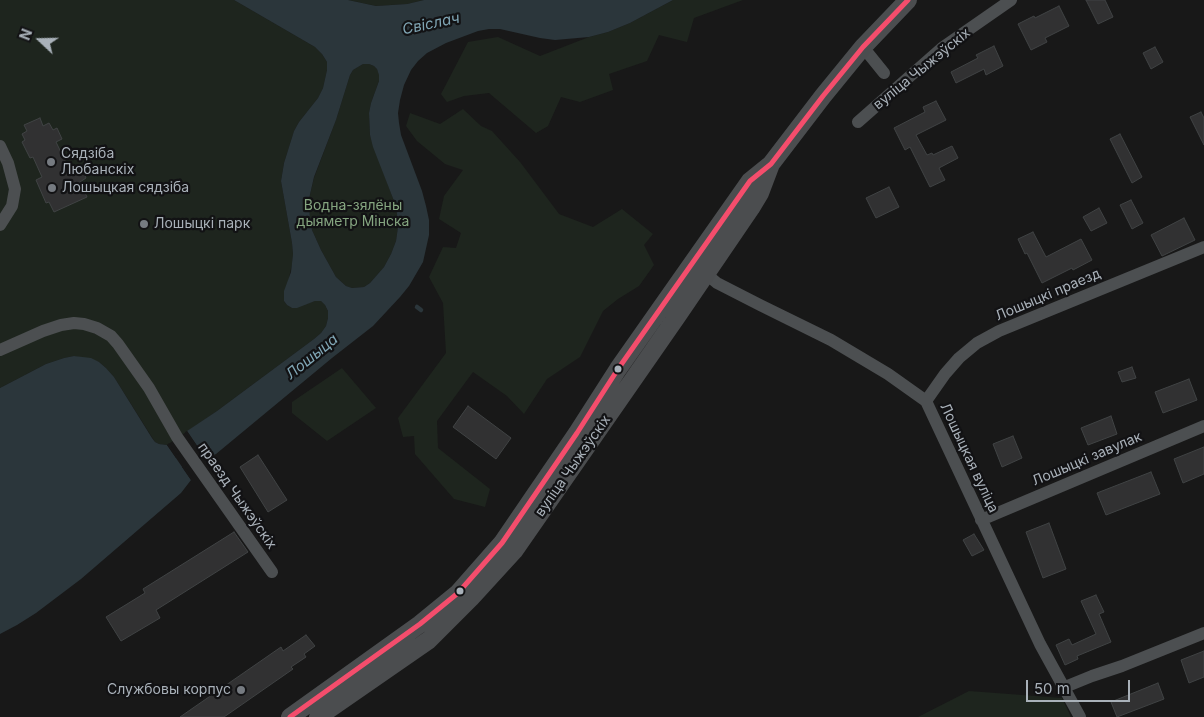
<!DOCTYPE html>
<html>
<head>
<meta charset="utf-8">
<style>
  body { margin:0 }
  #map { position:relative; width:1204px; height:717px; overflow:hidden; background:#181818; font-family:Inter,sans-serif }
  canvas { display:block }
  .north { position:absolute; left:15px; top:15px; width:50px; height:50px; -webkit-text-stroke:4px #121214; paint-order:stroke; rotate:291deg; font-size:14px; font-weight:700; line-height:20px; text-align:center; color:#a9b1b9 }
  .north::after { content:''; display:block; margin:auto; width:18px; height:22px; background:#a9b1b9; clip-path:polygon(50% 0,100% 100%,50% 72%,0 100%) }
  .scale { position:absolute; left:1026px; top:680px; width:104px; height:22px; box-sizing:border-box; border:2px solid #a9b1b9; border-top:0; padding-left:6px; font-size:15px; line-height:18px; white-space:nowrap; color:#a9b1b9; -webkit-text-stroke:4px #121214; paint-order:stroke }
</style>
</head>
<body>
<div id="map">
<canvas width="1204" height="717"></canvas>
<div class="north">N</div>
<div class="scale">50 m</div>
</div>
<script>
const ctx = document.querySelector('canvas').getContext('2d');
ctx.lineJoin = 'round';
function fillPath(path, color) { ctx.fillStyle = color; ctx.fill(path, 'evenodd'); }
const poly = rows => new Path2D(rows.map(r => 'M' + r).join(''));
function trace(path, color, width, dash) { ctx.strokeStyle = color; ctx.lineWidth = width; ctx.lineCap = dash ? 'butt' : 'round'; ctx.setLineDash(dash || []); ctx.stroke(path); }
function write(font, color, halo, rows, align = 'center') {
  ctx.font = font + ' Inter,sans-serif'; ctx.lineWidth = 4.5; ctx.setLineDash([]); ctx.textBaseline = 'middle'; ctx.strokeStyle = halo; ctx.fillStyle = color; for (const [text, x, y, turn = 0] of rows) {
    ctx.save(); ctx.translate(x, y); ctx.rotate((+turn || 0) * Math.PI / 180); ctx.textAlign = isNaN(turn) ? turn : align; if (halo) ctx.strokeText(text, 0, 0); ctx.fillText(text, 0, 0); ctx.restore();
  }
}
const green = poly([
  [0,0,234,0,315,47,322,54,327,62,327,70,323,88,318,98,299,122,294,131,284,163,281,181,292,243,293,254,292,264,284,301,287,305,292,308,315,301,321,301,325,305,328,311,328,318,326,326,321,333,314,339,217,411,167,445,159,444,155,442,114,377,106,368,99,362,74,356,64,358,46,364,0,388],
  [348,0,424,0,407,4,376,6],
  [673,0,743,0,694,18,687,42,659,35,647,61,609,74,613,90,580,102,561,97,548,126,536,133,489,93,464,96,447,102,441,94,468,42,498,37,540,56,589,37,608,32,630,23],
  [363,64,369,64,374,66,377,69,379,74,379,81,371,103,369,113,370,135,394,201,397,214,398,227,396,241,391,254,384,267,370,283,364,287,352,288,346,286,336,277,321,250,312,230,310,220,309,199,314,178,336,120,350,75,353,70],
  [463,109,481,126,492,131,520,162,559,214,593,227,622,209,653,234,644,245,654,265,639,286,618,299,603,311,580,357,547,379,524,414,507,396,473,372,437,421,438,448,490,489,485,507,454,499,415,454,414,436,403,437,398,418,446,353,443,303,429,277,443,247,456,248,461,233,439,219,444,196,463,170,445,164,417,141,406,126,410,113,440,124],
  [342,368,376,408,327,441,292,413,292,402],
  [969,691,1062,698,1071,717,918,717]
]);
const water = poly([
  [234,0,348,0,376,6,407,4,424,0,673,0,630,23,608,32,589,37,555,40,540,38,500,29,489,29,478,31,446,43,427,53,418,61,411,70,404,85,400,100,398,113,399,123,401,135,422,191,426,206,429,220,429,235,423,262,409,286,400,297,373,326,332,358,216,454,206,458,203,453,182,467,191,480,181,493,81,579,36,613,17,625,0,634,0,388,46,364,64,358,74,356,91,358,99,362,106,368,114,377,152,438,155,442,159,444,167,445,176,458,197,446,187,431,217,411,314,339,321,333,326,326,328,318,328,311,325,305,321,301,315,301,297,308,292,308,287,305,284,301,284,291,291,272,293,254,292,243,281,181,284,163,294,131,299,122,318,98,323,88,327,70,327,62,322,54,315,47],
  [363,64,369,64,374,66,377,69,379,75,379,81,371,103,369,113,370,135,373,147,394,201,397,214,398,227,396,241,391,254,384,267,370,283,364,287,352,288,346,286,336,277,321,250,312,230,310,220,309,199,314,177,336,120,350,75,353,70]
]);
const pier = poly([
  [187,431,207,460,204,460,202,457,185,467,193,478,191,480,167,445,169,443,177,455,194,445,185,432]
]);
const stream = poly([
  [417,307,421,310]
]);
const building = poly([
  [1086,0,1105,0,1113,17,1098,24,1086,0],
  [1059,6,1069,26,1045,38,1047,42,1031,50,1018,24,1034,16,1035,18,1059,6],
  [994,46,1003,66,986,75,984,69,956,83,951,72,978,58,976,55,994,46],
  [1155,47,1163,62,1151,69,1143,53,1155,47],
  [936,101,946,120,916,135,927,155,932,153,933,155,952,146,958,158,939,168,945,180,930,187,910,147,905,150,894,128,925,112,923,107,936,101],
  [1201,112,1204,118,1204,145,1190,117,1201,112],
  [40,118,43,126,49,123,53,130,57,128,62,139,56,142,70,171,81,166,86,178,80,182,87,197,54,212,49,202,46,203,36,180,42,177,33,157,30,158,22,142,25,140,22,134,27,131,24,125,40,118],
  [1120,134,1142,177,1132,183,1110,139,1120,134],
  [889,187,899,207,876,218,866,198,889,187],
  [1131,200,1143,223,1132,229,1120,205,1131,200],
  [1099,208,1107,223,1091,231,1083,217,1099,208],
  [1184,218,1195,240,1162,256,1151,235,1184,218],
  [1033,232,1046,257,1081,239,1092,260,1073,270,1072,268,1042,283,1027,253,1025,254,1018,239,1033,232],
  [1132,367,1136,378,1122,382,1118,372,1132,367],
  [1189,379,1197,400,1163,413,1155,392,1189,379],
  [468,406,511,438,496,459,453,427,468,406],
  [1111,416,1117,434,1088,445,1081,428,1111,416],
  [1013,436,1022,458,1002,467,993,444,1013,436],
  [1204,447,1204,474,1183,483,1174,459,1204,447],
  [258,455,287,500,268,512,240,467,258,455],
  [1151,472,1160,494,1106,515,1097,493,1151,472],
  [1049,523,1066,569,1043,578,1026,532,1049,523],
  [234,532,248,552,156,610,160,618,121,641,106,617,145,593,143,589,234,532],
  [974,534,984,550,972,556,963,540,974,534],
  [1096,595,1104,612,1099,614,1111,642,1077,656,1078,659,1065,665,1056,645,1069,639,1072,645,1096,634,1081,601,1096,595],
  [306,635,315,646,304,654,306,657,291,667,293,669,224,717,180,717,281,647,283,651,306,635],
  [1204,651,1204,677,1189,683,1181,660,1204,651],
  [1158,683,1164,699,1117,717,1111,702,1158,683]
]);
const street = poly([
  [863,47,884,73],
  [858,122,942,48,1011,0],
  [0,146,8,163,15,189,12,206,0,225],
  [699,268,717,283,760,305,831,340,888,374,926,401,1040,644,1080,717],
  [0,350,43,331,61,325,74,323,84,324,97,328,111,336,118,344,149,388,177,437,272,572],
  [926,401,945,374,959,358,977,343,999,331,1204,247],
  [981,520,1204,426],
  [1065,687,1092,676,1122,666,1204,633]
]);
const secondary = poly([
  [290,717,420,624,458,593,502,543,577,433,618,369,750,181,771,164,823,96,863,47,908,0],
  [318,717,429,640,471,598,514,551,678,315,751,208,760,193,771,164]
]);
const bus1 = poly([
  [290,717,420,624,458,593,502,543,577,433,618,369,750,181,771,164,823,96,863,47,908,0]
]);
const markers = [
  [51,162,5,"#767b81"],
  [52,188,5,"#767b81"],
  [144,224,5,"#767b81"],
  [618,369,4.5,"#a9b1b9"],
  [460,591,4.5,"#a9b1b9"],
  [241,690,5,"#767b81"]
];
const streetNames = [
  ["вуліца Чыжэўскіх",922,69,-39],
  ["Лошыцкі праезд",1048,295,-23],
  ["Лошыцкая вуліца",969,458,65],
  ["Лошыцкі завулак",1087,459,-23],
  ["вуліца Чыжэўскіх",573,466,-55],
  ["праезд Чыжэўскіх",237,496,55]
];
const poiNames = [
  ["Сядзіба",61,154],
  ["Любанскіх",61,170],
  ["Лошыцкая сядзіба",62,188],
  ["Лошыцкі парк",154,224],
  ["Службовы корпус",231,690,"right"]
];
const parkNames = [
  ["Водна-зялёны",353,206],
  ["дыяметр Мінска",353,222]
];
const waterNames = [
  ["Свіслач",431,24,-12],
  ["Лошыца",312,357,-39]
];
fillPath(green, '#1e251e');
fillPath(water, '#2b363b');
fillPath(pier, '#181818');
trace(stream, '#2b363b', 4.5);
fillPath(building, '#313132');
trace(building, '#404344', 1);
trace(street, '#4c4f51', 12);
trace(secondary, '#4b4d4f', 18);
trace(bus1, '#f44d6c', 5);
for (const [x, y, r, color] of markers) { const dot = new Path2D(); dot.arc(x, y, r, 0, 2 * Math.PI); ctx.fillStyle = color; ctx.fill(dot); trace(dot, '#121214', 2); }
write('14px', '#a9b1b9', '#121214', streetNames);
write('14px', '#a9b1b9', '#121214', poiNames, 'left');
write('14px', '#85a580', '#121214', parkNames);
write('italic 15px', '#80a6b5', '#121214', waterNames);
</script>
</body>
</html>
